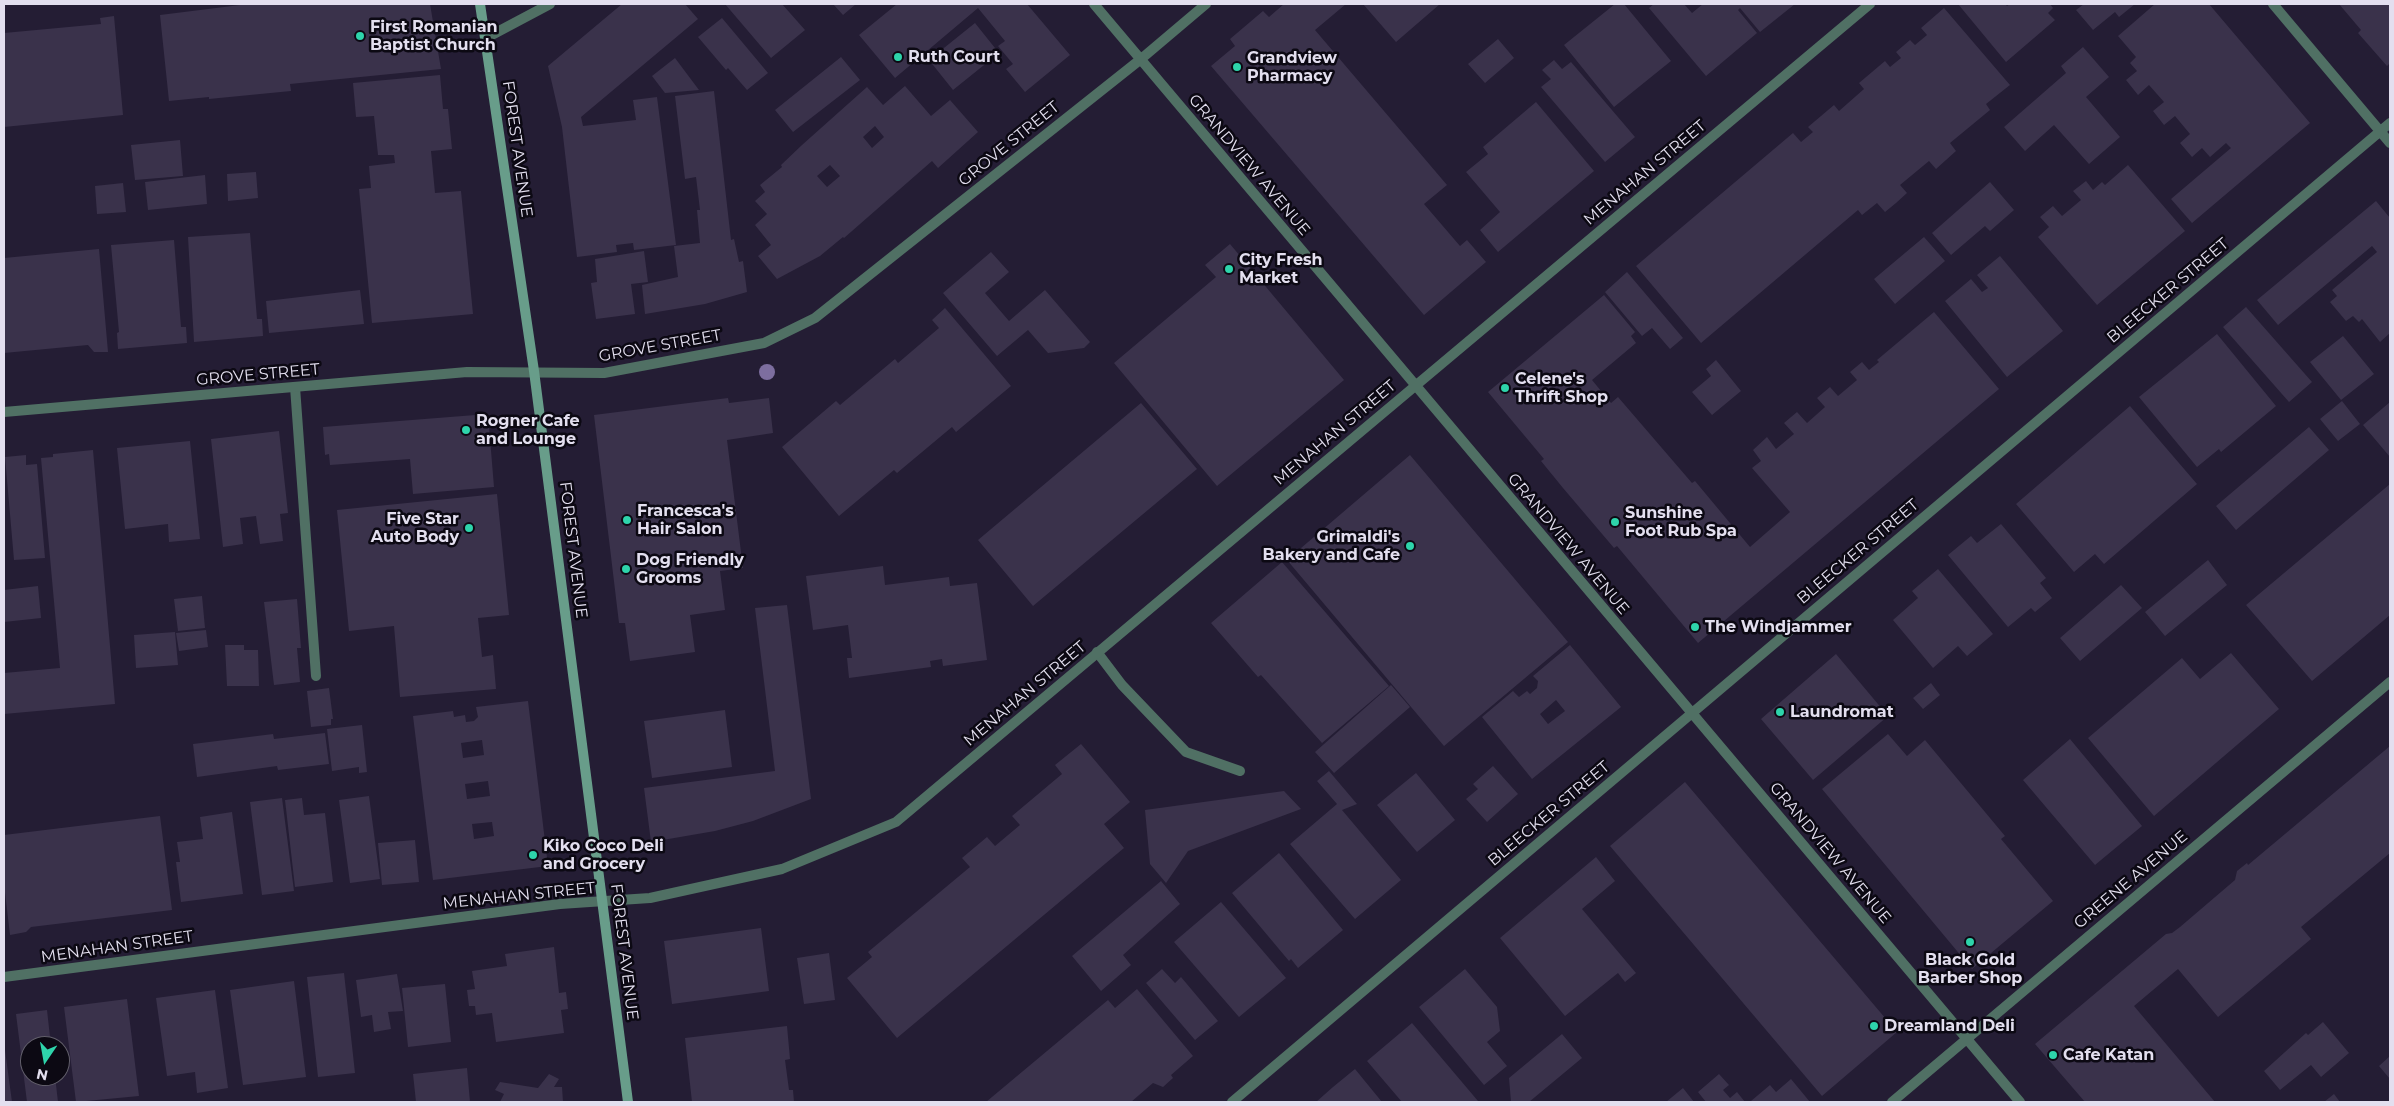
<!DOCTYPE html>
<html>
<head>
<meta charset="utf-8">
<style>
  body { margin:0 }
  #map { position:relative; width:2394px; height:1106px; overflow:hidden; background:#241d34; font-family:Montserrat,sans-serif }
  canvas { display:block }
  .frame { position:absolute; inset:0; border:5px solid #e3dfef; pointer-events:none }
  .north { position:absolute; left:20px; top:1036px; width:50px; height:50px; box-sizing:border-box; background:#0c0913; border:1px solid #625f6b; border-radius:50%; rotate:192deg; font-size:14px; font-weight:700; line-height:20px; text-align:center; color:#e3dfef }
  .north::after { content:''; display:block; margin:auto; width:18px; height:22px; background:#2ed4ab; clip-path:polygon(50% 0,100% 100%,50% 72%,0 100%) }
</style>
</head>
<body>
<div id="map">
<canvas width="2394" height="1106"></canvas>
<div class="frame"></div>
<div class="north">N</div>
</div>
<script>
const ctx = document.querySelector('canvas').getContext('2d');
ctx.lineJoin = 'round';
function fillPath(path, color) { ctx.fillStyle = color; ctx.fill(path, 'evenodd'); }
const poly = rows => new Path2D(rows.map(r => 'M' + r).join(''));
function trace(path, color, width, dash) { ctx.strokeStyle = color; ctx.lineWidth = width; ctx.lineCap = dash ? 'butt' : 'round'; ctx.setLineDash(dash || []); ctx.stroke(path); }
function write(font, color, halo, rows, align = 'center') {
  ctx.font = font + ' Montserrat,sans-serif'; ctx.lineWidth = 5; ctx.setLineDash([]); ctx.textBaseline = 'middle'; ctx.strokeStyle = halo; ctx.fillStyle = color; for (const [text, x, y, turn = 0] of rows) {
    ctx.save(); ctx.translate(x, y); ctx.rotate((+turn || 0) * Math.PI / 180); ctx.textAlign = isNaN(turn) ? turn : align; if (halo) ctx.strokeText(text, 0, 0); ctx.fillText(text, 0, 0); ctx.restore();
  }
}
const building = poly([
  [248,4,430,4,441,69,290,84,291,91,209,99,209,97,169,101,160,15],
  [622,4,685,4,698,19,581,117,583,126,636,120,633,100,657,97,676,245,634,250,633,243,616,245,617,252,577,257,562,127,548,66],
  [725,4,782,4,805,30,771,58],
  [833,4,856,4,843,15],
  [897,4,1027,4,1070,55,1025,92,1006,69,1013,64,998,46,1005,41,978,8,895,78,859,35],
  [1284,4,1346,4,1315,30,1447,185,1424,204,1460,246,1467,240,1486,262,1424,315,1211,66,1235,46,1230,39,1263,11,1269,17],
  [1363,4,1440,4,1396,42],
  [1615,4,1624,4,1671,61,1614,107,1564,45],
  [1654,4,1684,4,1692,13,1703,4,1795,4,1760,32,1740,8,1738,10,1757,33,1706,76,1649,8],
  [1958,4,2005,4,2007,6,2010,4,2050,4,2053,8,2048,13,2055,20,2006,62],
  [2084,4,2135,4,2119,17,2115,12,2093,30,2076,10],
  [2155,4,2209,4,2310,123,2192,223,2171,199,2231,148,2226,143,2210,157,2202,148,2192,157,2180,143,2190,134,2175,116,2164,125,2153,111,2164,102,2149,85,2138,95,2126,80,2137,71,2130,63,2136,57,2118,36],
  [2339,4,2390,4,2390,63,2387,66,2358,33,2361,30],
  [1944,8,2010,85,1986,104,1990,110,1950,143,1956,151,1936,169,1929,161,1900,185,1907,193,1896,203,1885,212,1877,203,1862,215,1858,210,1701,343,1636,266,1793,133,1801,142,1813,132,1808,127,1834,105,1839,111,1864,89,1859,83,1885,61,1890,67,1901,58,1896,52,1910,40,1915,45,1927,35,1921,28],
  [114,16,123,115,4,127,4,33,101,24,100,18],
  [722,18,768,73,747,90,728,68,726,70,698,37],
  [975,23,999,53,953,90,929,60],
  [1498,39,1514,58,1485,83,1468,64],
  [2083,47,2109,77,2086,97,2120,137,2089,164,2054,125,2025,151,2004,127,2066,73,2061,66],
  [841,57,860,80,793,132,775,110],
  [675,58,699,90,665,93,652,76],
  [1554,60,1562,69,1571,62,1635,137,1605,162,1541,87,1551,79,1542,70],
  [440,75,443,109,448,109,452,149,431,151,435,193,461,191,473,314,372,323,359,189,371,188,369,166,395,163,394,155,378,155,374,116,356,117,353,83],
  [905,86,931,116,950,100,978,132,938,168,932,161,844,238,843,237,820,256,777,279,758,256,771,245,755,225,767,214,755,201,765,192,760,185,782,167,781,165,802,145,867,87,883,105],
  [875,126,884,137,872,148,863,137],
  [830,165,840,176,827,187,817,176],
  [714,91,731,240,734,239,739,262,743,261,747,292,705,304,645,314,642,285,678,277,674,246,700,243,697,210,700,210,696,177,685,179,675,96],
  [1536,102,1594,171,1498,252,1480,230,1500,212,1466,172,1488,154,1483,147],
  [180,140,183,176,135,180,131,145],
  [2128,165,2185,231,2097,305,2038,237,2049,227,2040,217,2053,206,2062,216,2081,200,2073,191,2086,181,2093,190,2102,182,2105,185],
  [256,172,258,198,228,201,227,174],
  [205,175,207,204,148,210,145,182],
  [1990,182,2014,210,1990,231,1985,226,1951,255,1932,233],
  [123,183,126,212,97,214,95,186],
  [2376,201,2390,218,2390,333,2380,342,2362,319,2359,322,2353,316,2346,321,2330,302,2337,296,2332,290,2377,252,2372,246,2278,325,2257,300],
  [250,233,257,319,262,319,263,336,194,342,188,237],
  [1924,237,1945,261,1895,304,1874,279],
  [174,240,181,327,186,327,187,343,118,349,117,333,119,332,111,245],
  [1230,244,1344,380,1217,486,1114,363,1216,277,1205,265],
  [99,249,108,352,94,352,88,345,4,353,4,258],
  [644,251,648,282,631,284,635,314,596,319,591,283,597,282,595,259],
  [991,252,1009,272,985,293,1009,321,1045,290,1090,342,1084,348,1048,353,1028,330,997,356,943,293],
  [2000,256,2063,331,2007,377,1945,301,1971,279,1982,292,1988,288,1977,275],
  [1627,272,1683,338,1670,349,1652,328,1642,336,1605,292],
  [360,290,364,324,269,333,266,301],
  [1604,295,1635,332,1631,336,1636,343,1592,380,1611,403,1618,397,1692,483,1695,481,1750,547,1790,512,1752,468,1761,461,1753,450,1767,437,1776,449,1794,434,1784,423,1797,412,1807,423,1825,407,1817,398,1830,387,1838,396,1857,380,1850,372,1862,362,1869,370,1879,362,1877,360,1934,312,1999,389,1698,643,1617,546,1614,548,1563,488,1541,461,1544,459,1488,392],
  [2246,307,2312,382,2289,402,2223,327],
  [945,308,1011,386,956,432,952,427,897,473,894,470,839,516,782,447,836,401,840,405,895,359,898,363,939,328,932,320],
  [2217,334,2276,406,2221,452,2219,449,2197,467,2139,397],
  [2343,336,2374,374,2341,400,2310,362],
  [1716,360,1741,391,1712,415,1692,392,1711,376,1706,369],
  [728,398,729,403,769,398,773,433,727,440,743,568,720,571,725,610,690,615,695,652,630,661,625,623,619,623,594,415],
  [2342,401,2360,424,2338,441,2320,419],
  [2390,402,2390,457,2363,425],
  [1141,403,1197,469,1033,606,978,540],
  [2130,406,2197,484,2104,564,2095,554,2074,572,2016,504],
  [488,414,494,487,413,494,410,459,330,465,329,454,325,455,323,427],
  [2309,427,2329,450,2236,530,2216,506],
  [279,431,288,513,280,514,283,541,260,544,256,516,240,518,243,544,223,547,211,439],
  [190,441,200,539,169,542,168,524,125,529,117,448],
  [93,450,115,704,4,714,4,673,60,668,41,458,53,457,53,454],
  [26,455,26,465,37,464,45,558,14,560,5,457],
  [1410,455,1568,642,1444,746,1287,560],
  [2390,484,2390,615,2312,681,2246,605],
  [497,494,509,615,478,618,482,657,493,655,496,689,400,697,394,626,349,631,337,510],
  [2001,524,2046,578,2040,583,2052,598,2035,612,2031,608,2008,627,1948,555,1971,536,1977,543],
  [2208,560,2227,585,2165,636,2145,612],
  [1282,562,1389,686,1322,743,1261,675,1258,677,1211,623],
  [883,566,885,585,949,577,950,586,977,583,987,660,943,666,942,659,930,661,931,667,849,678,847,658,852,658,848,625,813,630,806,576],
  [1938,569,1993,634,1967,656,1958,646,1933,668,1893,620,1918,598,1912,591],
  [2121,585,2142,608,2080,661,2060,638],
  [38,586,41,618,4,622,4,590],
  [202,596,205,628,178,631,174,599],
  [297,599,301,648,297,648,300,682,274,685,264,602],
  [787,605,811,799,753,821,715,831,651,842,644,788,775,771,755,608],
  [206,630,208,647,179,651,176,633],
  [175,632,178,665,136,668,134,635],
  [225,645,244,645,244,650,258,650,259,686,227,686],
  [1570,645,1621,707,1532,779,1482,717,1513,691,1519,697,1527,691,1530,694,1537,688,1538,681,1533,676],
  [1556,700,1565,711,1548,724,1540,714],
  [2231,653,2279,709,2154,816,2088,738,2182,658,2200,679],
  [1836,654,1888,716,1813,780,1761,719],
  [1931,683,1940,695,1923,709,1913,698],
  [1391,685,1410,707,1334,773,1315,752],
  [329,688,333,719,331,719,331,725,311,727,307,691],
  [528,701,548,866,433,880,413,716,453,711,454,717,465,715,466,722,474,721,478,717,476,707],
  [482,740,484,755,463,758,461,743],
  [488,781,490,796,467,799,465,784],
  [492,822,494,836,474,839,472,824],
  [725,710,732,767,652,778,644,721],
  [362,725,367,772,359,773,359,767,332,771,327,729],
  [325,733,329,764,278,770,277,766,197,777,193,744,273,734,274,739],
  [1888,734,1907,756,1925,740,2005,836,2001,839,2053,901,1972,969,1822,789],
  [2070,739,2142,826,2095,865,2023,780],
  [1081,744,1130,802,1104,824,1124,848,897,1038,847,978,872,957,868,952,970,867,962,858,987,837,995,846,1020,825,1012,816,1062,774,1055,765],
  [2390,746,2390,853,2301,927,2311,939,2218,1017,2178,969,2134,1006,2215,1102,2085,1102,2035,1044,2166,934,2172,933,2180,927,2235,880,2237,871,2247,863,2248,865],
  [1493,766,1518,794,1487,822,1466,799,1478,789,1473,784],
  [1329,771,1357,804,1342,810,1401,880,1355,919,1290,844,1337,804,1317,781],
  [1416,773,1455,820,1417,852,1377,805],
  [1685,782,1897,1032,1822,1096,1610,846],
  [1284,791,1301,809,1188,851,1166,883,1150,864,1145,810],
  [369,796,380,879,350,883,339,800],
  [282,798,294,891,262,895,250,802],
  [302,798,304,815,325,813,333,882,295,887,285,800],
  [232,812,243,894,181,902,176,862,180,862,177,842,203,839,200,817],
  [160,816,172,910,31,927,26,932,10,935,4,884,4,835],
  [415,840,419,882,382,885,378,843],
  [1279,853,1343,930,1298,968,1291,959,1289,961,1232,893],
  [1596,857,1615,881,1582,909,1636,973,1625,982,1618,973,1565,1016,1500,938],
  [1161,881,1180,904,1123,955,1131,965,1101,991,1072,956],
  [1221,902,1286,978,1239,1017,1174,942],
  [761,928,769,991,672,1004,664,941],
  [554,947,559,993,566,992,568,1009,561,1010,564,1033,496,1042,492,1013,476,1015,475,1006,469,1006,467,990,475,989,472,971,507,966,505,954],
  [829,953,835,1000,804,1004,797,958],
  [1162,969,1175,983,1181,977,1218,1021,1195,1040,1146,983],
  [1465,969,1497,1007,1500,1031,1487,1042,1507,1066,1484,1085,1419,1007],
  [344,973,355,1073,318,1077,307,977],
  [397,974,403,1011,388,1012,391,1029,374,1032,372,1015,361,1017,356,980],
  [294,981,306,1077,243,1085,230,990],
  [445,984,451,1042,408,1047,402,988],
  [1137,989,1193,1056,1171,1075,1173,1078,1163,1087,1153,1083,1131,1102,986,1102,1108,1000,1115,1008],
  [215,990,228,1088,197,1093,195,1072,167,1076,156,998],
  [127,999,139,1096,76,1102,64,1007],
  [47,1010,51,1046,30,1046,30,1076,55,1076,58,1102,27,1102,16,1014],
  [2323,1022,2349,1053,2321,1077,2311,1065,2280,1090,2264,1071,2306,1033,2308,1035],
  [1412,1023,1478,1101,1476,1102,1402,1102,1367,1061],
  [787,1026,790,1059,785,1060,789,1090,793,1090,794,1102,692,1102,685,1038],
  [1562,1034,1582,1058,1529,1102,1511,1102,1509,1078],
  [4,1050,5,1050,12,1102,4,1102],
  [2390,1056,2390,1079,2379,1066],
  [467,1068,470,1102,416,1102,413,1074],
  [1355,1069,1382,1102,1316,1102,1333,1087],
  [549,1074,559,1079,554,1087,562,1087,563,1102,500,1102,504,1094,495,1090,500,1082,538,1088],
  [1719,1074,1729,1085,1723,1090,1730,1098,1737,1092,1745,1102,1706,1102,1698,1092],
  [1791,1079,1810,1102,1751,1101,1770,1085,1776,1092],
  [1683,1088,1694,1102,1666,1102],
  [2334,1094,2340,1102,2324,1102]
]);
const lane = poly([
  [295,387,316,676],
  [1097,652,1122,685,1186,752,1240,771]
]);
const street = poly([
  [1094,4,2020,1102],
  [2273,4,2390,143],
  [486,38,550,4],
  [4,412,467,372,604,373,764,343,815,318,1141,59,1206,4],
  [4,977,560,904,650,898,782,869,896,822,1870,4],
  [1232,1102,2390,123],
  [1892,1102,2390,682]
]);
const secondary = poly([
  [480,4,534,371,628,1102]
]);
const trees = [
  [767,372]
];
const markers = [
  [360,36,5,"#2ed4ab"],
  [898,57,5,"#2ed4ab"],
  [1237,67,5,"#2ed4ab"],
  [1229,269,5,"#2ed4ab"],
  [1505,388,5,"#2ed4ab"],
  [466,430,5,"#2ed4ab"],
  [627,520,5,"#2ed4ab"],
  [1615,522,5,"#2ed4ab"],
  [469,528,5,"#2ed4ab"],
  [1410,546,5,"#2ed4ab"],
  [626,569,5,"#2ed4ab"],
  [1695,627,5,"#2ed4ab"],
  [1780,712,5,"#2ed4ab"],
  [533,855,5,"#2ed4ab"],
  [1970,942,5,"#2ed4ab"],
  [1874,1026,5,"#2ed4ab"],
  [2053,1055,5,"#2ed4ab"]
];
const poiNames = [
  ["First Romanian",370,27],
  ["Baptist Church",370,45],
  ["Ruth Court",908,57],
  ["Grandview",1247,58],
  ["Pharmacy",1247,76],
  ["City Fresh",1239,260],
  ["Market",1239,278],
  ["Celene's",1515,379],
  ["Thrift Shop",1515,397],
  ["Rogner Cafe",476,421],
  ["and Lounge",476,439],
  ["Francesca's",637,511],
  ["Hair Salon",637,529],
  ["Sunshine",1625,513],
  ["Foot Rub Spa",1625,531],
  ["Five Star",459,519,"right"],
  ["Auto Body",459,537,"right"],
  ["Grimaldi's",1400,537,"right"],
  ["Bakery and Cafe",1400,555,"right"],
  ["Dog Friendly",636,560],
  ["Grooms",636,578],
  ["The Windjammer",1705,627],
  ["Laundromat",1790,712],
  ["Kiko Coco Deli",543,846],
  ["and Grocery",543,864],
  ["Black Gold",1970,960,"center"],
  ["Barber Shop",1970,978,"center"],
  ["Dreamland Deli",1884,1026],
  ["Cafe Katan",2063,1055]
];
const streetNames = [
  ["GROVE STREET",1009,144,-39],
  ["FOREST AVENUE",517,149,82],
  ["GRANDVIEW AVENUE",1249,165,50],
  ["MENAHAN STREET",1645,173,-40],
  ["BLEECKER STREET",2168,291,-40],
  ["GROVE STREET",660,346,-10],
  ["GROVE STREET",258,375,-5],
  ["MENAHAN STREET",1335,433,-40],
  ["GRANDVIEW AVENUE",1568,544,50],
  ["FOREST AVENUE",573,550,83],
  ["BLEECKER STREET",1858,552,-40],
  ["MENAHAN STREET",1025,694,-40],
  ["BLEECKER STREET",1549,814,-40],
  ["GRANDVIEW AVENUE",1830,853,50],
  ["GREENE AVENUE",2131,880,-40],
  ["MENAHAN STREET",519,896,-6],
  ["MENAHAN STREET",117,947,-8],
  ["FOREST AVENUE",624,952,83]
];
fillPath(building, '#3a324b');
trace(lane, '#507064', 10);
trace(street, '#507064', 10);
trace(secondary, '#689d8a', 10);
ctx.fillStyle = '#7d6e9f';
for (const [x, y] of trees) { ctx.beginPath(); ctx.arc(x, y, 8, 0, 2 * Math.PI); ctx.fill(); }
for (const [x, y, r, color] of markers) { const dot = new Path2D(); dot.arc(x, y, r, 0, 2 * Math.PI); ctx.fillStyle = color; ctx.fill(dot); trace(dot, '#0c0913', 2); }
write('bold 16px', '#e3dfef', '#0c0913', poiNames, 'left');
write('16px', '#e3dfef', '#0c0913', streetNames);
</script>
</body>
</html>
